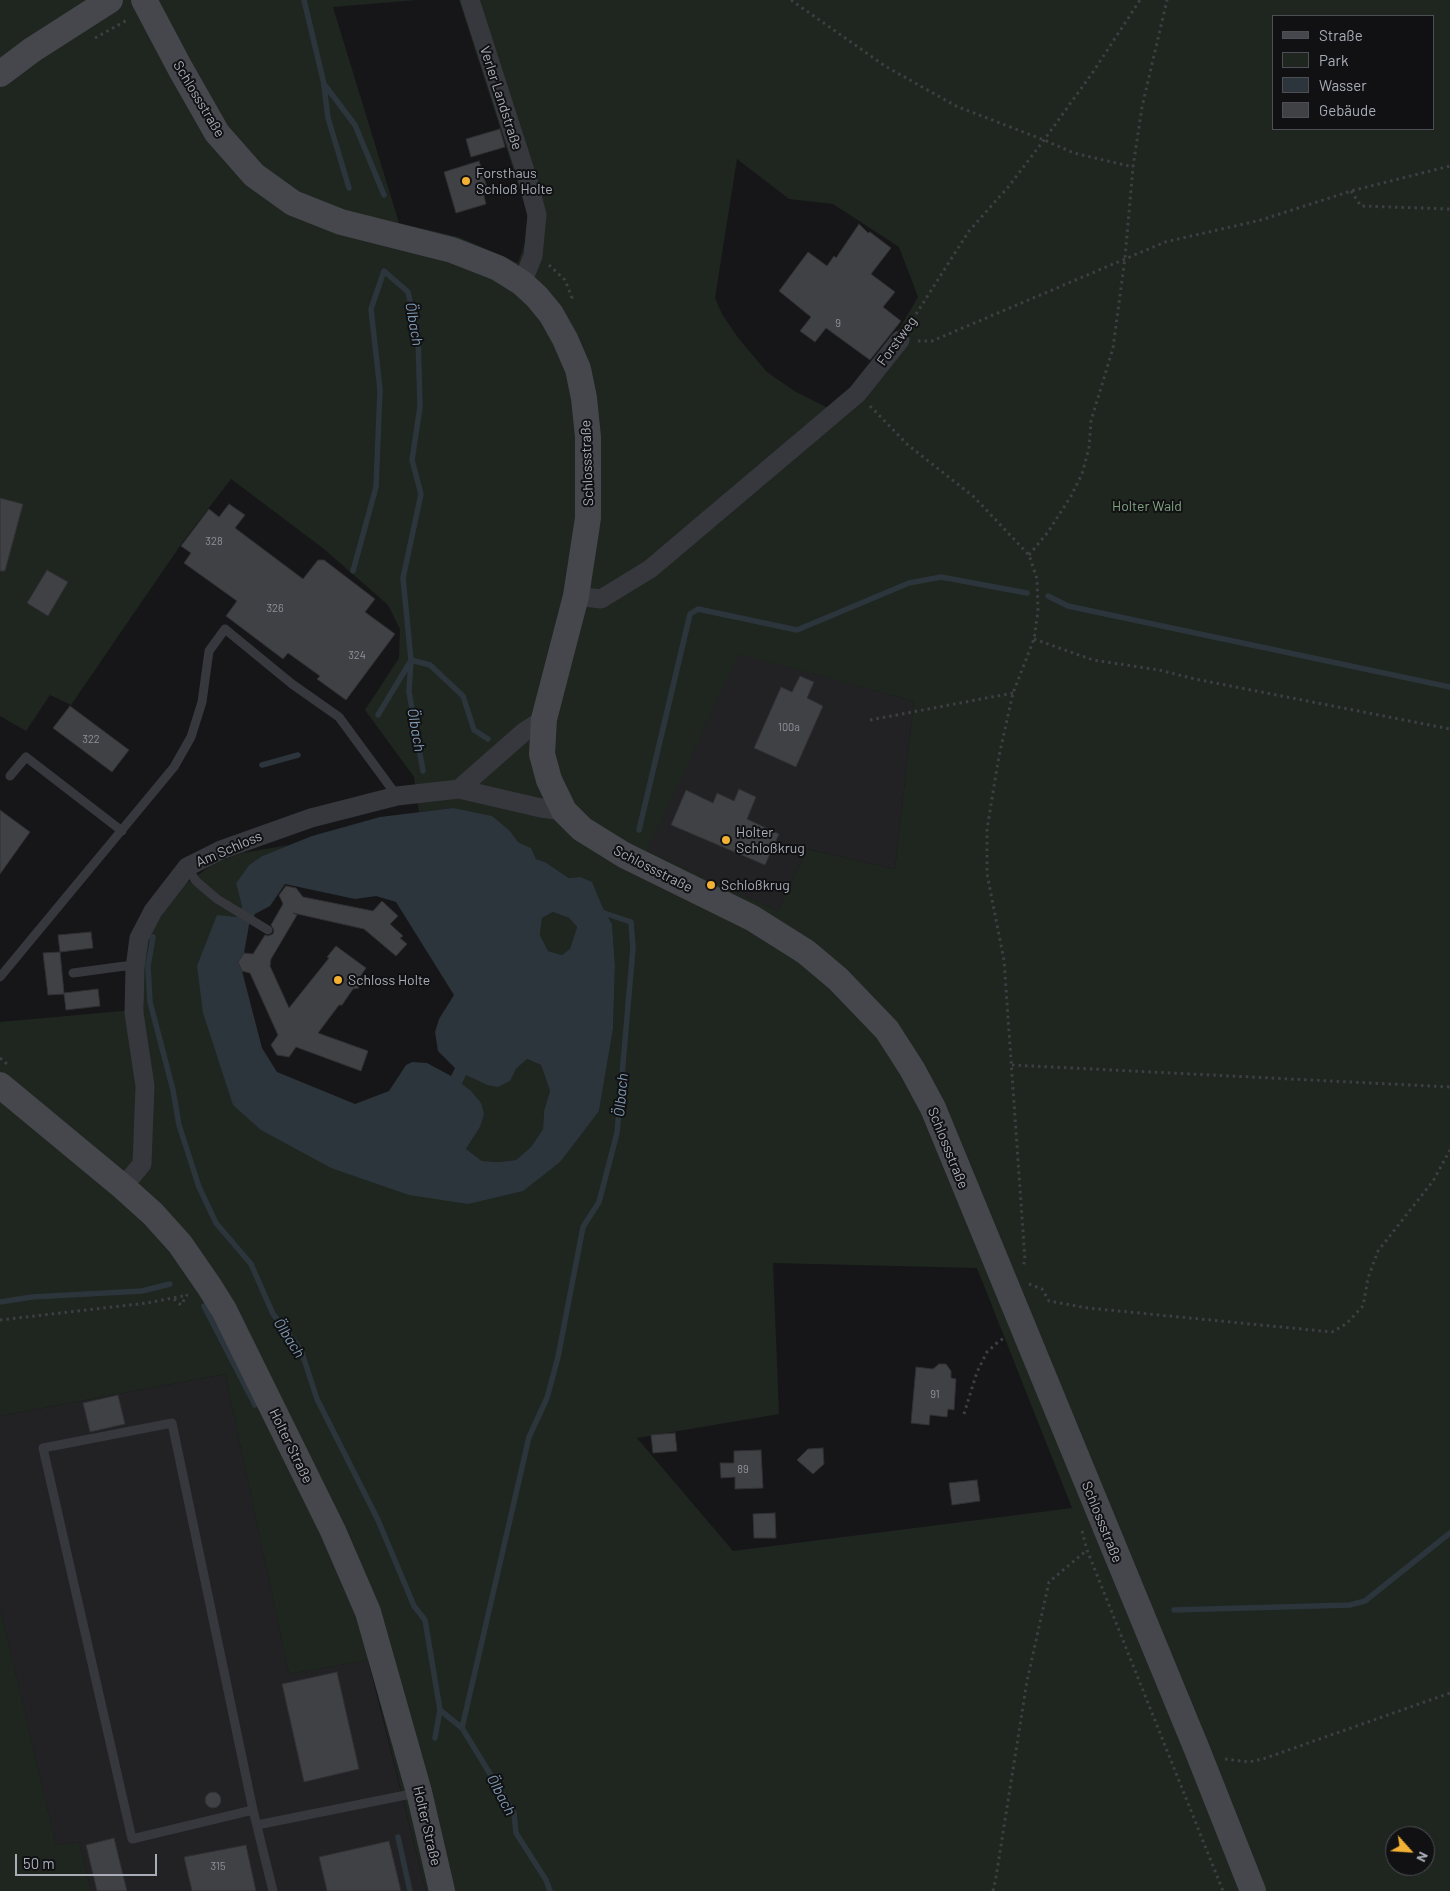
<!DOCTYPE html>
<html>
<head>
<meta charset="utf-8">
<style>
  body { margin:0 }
  #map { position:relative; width:1450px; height:1891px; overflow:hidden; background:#161618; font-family:Barlow,sans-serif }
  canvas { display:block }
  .legend { position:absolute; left:1272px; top:15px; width:162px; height:115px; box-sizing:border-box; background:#111113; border:1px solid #4d4f55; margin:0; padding:6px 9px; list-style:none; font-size:15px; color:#a8adb8 }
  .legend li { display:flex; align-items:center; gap:10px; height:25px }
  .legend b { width:25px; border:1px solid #4d4f55 }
  .north { position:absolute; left:1385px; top:1826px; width:50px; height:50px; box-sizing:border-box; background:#111113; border:1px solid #4d4f55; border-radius:50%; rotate:116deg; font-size:14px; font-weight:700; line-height:20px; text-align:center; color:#a8adb8 }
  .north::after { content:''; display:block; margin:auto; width:18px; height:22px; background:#f2b134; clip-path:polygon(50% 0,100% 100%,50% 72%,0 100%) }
  .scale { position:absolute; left:15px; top:1854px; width:142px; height:22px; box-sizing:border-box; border:2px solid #a8adb8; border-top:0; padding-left:6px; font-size:15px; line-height:18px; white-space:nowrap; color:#a8adb8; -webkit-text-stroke:4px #111113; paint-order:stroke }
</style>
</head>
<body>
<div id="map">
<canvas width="1450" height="1891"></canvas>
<ul class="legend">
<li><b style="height:6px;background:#45474d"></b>Straße</li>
<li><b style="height:14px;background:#1e261f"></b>Park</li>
<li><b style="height:14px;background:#2c353c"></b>Wasser</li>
<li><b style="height:14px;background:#404145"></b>Gebäude</li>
</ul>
<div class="north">N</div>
<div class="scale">50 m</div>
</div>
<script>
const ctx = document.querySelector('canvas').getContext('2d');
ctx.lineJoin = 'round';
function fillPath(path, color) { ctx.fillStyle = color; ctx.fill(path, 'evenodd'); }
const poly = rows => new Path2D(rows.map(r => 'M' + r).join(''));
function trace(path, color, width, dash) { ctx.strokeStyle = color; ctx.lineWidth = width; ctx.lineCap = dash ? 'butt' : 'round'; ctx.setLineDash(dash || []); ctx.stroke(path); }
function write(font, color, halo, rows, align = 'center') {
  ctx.font = font + ' Barlow,sans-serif'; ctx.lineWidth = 4; ctx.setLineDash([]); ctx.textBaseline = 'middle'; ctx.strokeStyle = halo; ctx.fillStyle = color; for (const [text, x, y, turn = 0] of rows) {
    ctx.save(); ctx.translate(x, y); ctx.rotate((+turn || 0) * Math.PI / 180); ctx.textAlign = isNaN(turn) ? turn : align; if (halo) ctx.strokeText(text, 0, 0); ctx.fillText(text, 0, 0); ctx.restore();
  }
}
const built = poly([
  [739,653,914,701,895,869,807,849,778,911,646,851],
  [225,1374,289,1674,368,1660,426,1891,91,1891,79,1842,56,1845,0,1607,0,1416]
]);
const green = poly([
  [0,0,417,0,333,7,399,223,459,237,518,263,528,234,527,212,459,0,1450,0,1450,1891,426,1891,369,1660,289,1674,225,1374,0,1416,0,1022,144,1009,142,968,146,939,178,889,215,863,242,853,289,845,262,856,249,865,236,883,242,907,236,917,233,1105,468,1204,599,1111,613,1029,615,965,612,924,602,906,580,877,569,878,545,862,536,859,531,848,518,842,510,831,453,808,419,812,414,777,365,710,399,658,400,629,388,605,324,549,231,479,182,543,71,705,50,695,26,731,0,716],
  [1274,16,1434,16,1434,129,1274,129],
  [737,159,789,199,833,204,899,247,918,297,894,338,832,410,796,392,767,372,739,339,722,314,715,298],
  [739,654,914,701,895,869,807,849,778,911,647,851],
  [773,1263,977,1268,1072,1508,733,1551,637,1438,779,1414],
  [1395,1836,1425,1836,1425,1866,1395,1866],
  [553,912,569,918,577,927,570,950,562,955,548,951,540,935,542,918],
  [527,1059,541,1065,550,1091,544,1111,543,1129,531,1147,516,1160,499,1162,482,1161,466,1149,480,1127,462,1084,466,1074,487,1085,510,1081,516,1069],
  [0,1607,56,1845,79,1842,91,1891,0,1891]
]);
const water = poly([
  [453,808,492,816,510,831,518,842,531,848,536,859,545,862,569,878,580,877,592,882,602,906,612,924,615,965,613,1029,599,1111,560,1162,523,1191,468,1204,409,1195,331,1168,261,1130,233,1105,203,1013,197,966,217,915,236,917,242,907,236,883,249,865,262,856,312,836,380,817],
  [285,884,355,899,376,896,396,902,454,995,439,1019,435,1032,438,1051,455,1068,451,1076,427,1063,412,1062,406,1065,389,1091,355,1104,277,1072,262,1048,242,971,238,962,244,953,249,925,252,920,255,914,270,906],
  [553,912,569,918,577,927,570,949,562,955,548,951,540,935,542,918],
  [527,1059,541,1065,550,1091,544,1111,543,1129,531,1147,516,1160,499,1162,482,1161,466,1149,480,1127,484,1114,481,1103,471,1091,462,1084,466,1075,487,1085,498,1087,510,1081,516,1069]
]);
const stream = poly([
  [304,0,324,84,355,125,384,195],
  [324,86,328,118,349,188],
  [353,571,376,487,380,390,371,309,384,271,408,292,418,335,420,407,412,460,421,494,403,578,411,660,430,665,463,696,474,730,488,739],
  [1048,596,1068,606,1450,687],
  [411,660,409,692,423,771],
  [378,715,410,662],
  [262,765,298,755],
  [639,830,690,614,698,609,797,630,909,583,941,577,1027,593],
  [153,937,148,966,150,1002,173,1090,179,1125,199,1187,216,1223,251,1264,273,1314,301,1350,317,1399,378,1520,414,1606,425,1620,440,1710,462,1728],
  [0,1302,32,1297,142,1291,170,1284],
  [204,1306,255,1405],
  [1174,1610,1350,1605,1365,1601,1450,1533],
  [435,1738,440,1710],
  [398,1837,410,1891],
  [550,1891,546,1880,516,1833,514,1813,462,1728,529,1437,547,1398,558,1357,583,1227,599,1202,617,1133,633,948,631,922,601,912]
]);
const building = poly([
  [500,129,505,147,471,157,466,139,500,129],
  [479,161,488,191,483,192,486,204,456,213,444,172,479,161],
  [859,224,868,233,870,232,891,248,871,274,895,292,883,307,901,321,870,360,826,328,815,342,800,331,811,317,779,291,808,252,827,266,834,256,836,258,859,224],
  [0,498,23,504,5,571,0,571,0,498],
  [229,504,245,515,235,528,303,579,318,560,324,560,375,599,365,612,395,634,346,700,317,679,320,676,288,653,283,659,226,616,237,601,184,563,191,553,181,546,209,509,219,517,229,504],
  [47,570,68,582,48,616,27,603,47,570],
  [800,676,814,682,807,698,823,706,796,767,754,748,781,687,792,692,800,676],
  [70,706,129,750,112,772,53,728,70,706],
  [739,789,756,797,747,819,779,834,765,865,671,825,686,790,713,803,717,793,734,801,739,789],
  [0,810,30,832,0,874,0,810],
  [286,886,296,888,303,897,373,911,382,901,398,916,390,924,403,936,400,938,407,944,396,956,364,929,293,913,297,915,271,959,270,966,289,1008,329,958,327,957,336,946,366,968,357,981,359,988,353,989,342,1005,339,1005,318,1033,368,1051,361,1071,296,1047,289,1057,277,1055,271,1045,278,1035,250,973,242,971,238,962,244,953,253,954,265,935,268,936,273,934,274,930,271,925,283,904,279,895,286,886],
  [91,932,93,948,60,952,58,935,91,932],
  [60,952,64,993,98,989,100,1006,66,1010,64,994,48,995,43,953,60,952],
  [939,1364,946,1364,951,1371,951,1378,956,1379,954,1410,948,1409,947,1417,930,1415,929,1425,911,1423,916,1367,933,1369,939,1364],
  [118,1395,125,1424,90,1432,83,1403,118,1395],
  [675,1433,677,1451,653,1453,651,1435,675,1433],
  [823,1448,824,1464,813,1474,797,1460,808,1449,823,1448],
  [761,1450,763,1488,735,1489,735,1477,721,1478,720,1463,734,1463,734,1451,761,1450],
  [977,1480,980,1501,952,1505,949,1483,977,1480],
  [775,1513,776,1538,754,1538,753,1514,775,1513],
  [337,1672,359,1769,304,1782,282,1684,337,1672],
  '205 1800a8 8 0 1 1 16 0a8 8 0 1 1-16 0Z',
  [114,1838,127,1891,97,1891,86,1845,114,1838],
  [389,1841,401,1891,327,1891,319,1857,389,1841],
  [246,1845,256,1891,192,1891,184,1857,246,1845]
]);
const path = poly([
  [791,0,885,66,956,106,1044,140,1074,153,1133,167],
  [95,38,129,19],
  [1351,191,1361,206,1450,209],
  [549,265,565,280,572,298,569,301],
  [909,325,969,231,1009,186,1044,140,1093,72,1140,0],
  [918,341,932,341,1165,242,1261,220,1351,191,1450,166],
  [870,406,908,445,974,497,1029,555,1037,579,1038,611,1034,639,1013,693,999,756,987,829,987,874,1004,960,1025,1260,1023,1267],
  [1029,555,1048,532,1071,496,1082,474,1089,448,1091,421,1113,348,1125,258,1133,167,1142,107,1167,0],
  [1034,639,1093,660,1159,670,1195,679,1450,729],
  [870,720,1013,693],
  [0,1058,7,1064],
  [1012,1065,1450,1087],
  [1029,1284,1042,1289,1049,1301,1088,1308,1332,1332,1346,1324,1363,1306,1368,1278,1378,1251,1433,1181,1450,1150],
  [174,1299,181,1305,187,1295],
  [0,1320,147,1303,188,1295],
  [964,1414,977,1372,987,1352,998,1342,1004,1338],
  [1082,1531,1087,1550,1223,1891],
  [1225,1759,1249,1762,1263,1759,1450,1693],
  [993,1891,996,1877,1027,1681,1049,1582,1087,1550]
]);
const lane = poly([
  [10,776,26,757,122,831],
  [187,867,196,881,217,899,268,930],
  [73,973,125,966,135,968],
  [0,977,174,767,191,737,202,702,209,651,225,629,292,684,339,717,397,796],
  [253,1810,132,1839,43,1448,172,1423,253,1810,273,1891],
  [257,1825,416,1793]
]);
const street = poly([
  [470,0,527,177,537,215,533,256,522,283],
  [576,596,601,599,650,569,857,394,900,340],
  [459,789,525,731,544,719],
  [123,1187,142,1164,145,1086,134,1013,135,968,139,938,153,911,187,867,221,850,311,818,397,796,459,789,541,808,564,811]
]);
const secondary = poly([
  [144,0,180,68,217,133,254,175,293,203,341,222,452,250,498,268,522,283,537,297,551,314,565,339,578,369,584,398,588,437,588,518,576,596,544,719,542,754,549,780,564,811,582,829,624,855,752,918,806,952,838,979,887,1030,912,1069,933,1108,1198,1752,1253,1891],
  [0,74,32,50,110,0],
  [0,1085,123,1187,153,1214,180,1244,209,1286,224,1310,333,1531,368,1612,419,1792,442,1891]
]);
const markers = [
  [466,181,5,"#f2b134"],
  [726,840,5,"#f2b134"],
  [711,885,5,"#f2b134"],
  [338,980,5,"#f2b134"]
];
const numberNames = [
  ["9",838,323],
  ["328",214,541],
  ["326",275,608],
  ["324",357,655],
  ["100a",789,727],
  ["322",91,739],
  ["91",935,1394],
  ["89",743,1469],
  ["315",218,1866]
];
const streetNames = [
  ["Verler Landstraße",501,98,72],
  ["Schlossstraße",199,99,59],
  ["Forstweg",897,341,-54],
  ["Schlossstraße",587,463,-92],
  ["Am Schloss",229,849,-23],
  ["Schlossstraße",653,869,27],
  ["Schlossstraße",948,1148,68],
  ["Holter Straße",291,1446,64],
  ["Schlossstraße",1102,1522,68],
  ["Holter Straße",427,1826,77]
];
const poiNames = [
  ["Forsthaus",476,173],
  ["Schloß Holte",476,189],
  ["Holter",736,832],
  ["Schloßkrug",736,848],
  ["Schloßkrug",721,885],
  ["Schloss Holte",348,980]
];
const parkNames = [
  ["Holter Wald",1147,506]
];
const waterNames = [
  ["Ölbach",414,324,80],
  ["Ölbach",416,730,80],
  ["Ölbach",621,1095,-85],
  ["Ölbach",289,1338,57],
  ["Ölbach",501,1795,62]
];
fillPath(built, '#222225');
fillPath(green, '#1e261f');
fillPath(water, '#2c353c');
trace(stream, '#2c353c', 5.5);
fillPath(building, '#404145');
trace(building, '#303034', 1);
trace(path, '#3d3f44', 3, [2.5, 4]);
trace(lane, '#37383d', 9);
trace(street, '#37383d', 19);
trace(secondary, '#45474d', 26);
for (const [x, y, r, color] of markers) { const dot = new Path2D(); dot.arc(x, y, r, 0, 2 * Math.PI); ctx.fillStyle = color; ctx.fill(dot); trace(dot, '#111113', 2); }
write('11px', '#8e929b', null, numberNames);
write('14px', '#a8adb8', '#111113', streetNames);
write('14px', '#a8adb8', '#111113', poiNames, 'left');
write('14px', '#7fa381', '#111113', parkNames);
write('italic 15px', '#7f9bb3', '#111113', waterNames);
</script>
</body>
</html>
